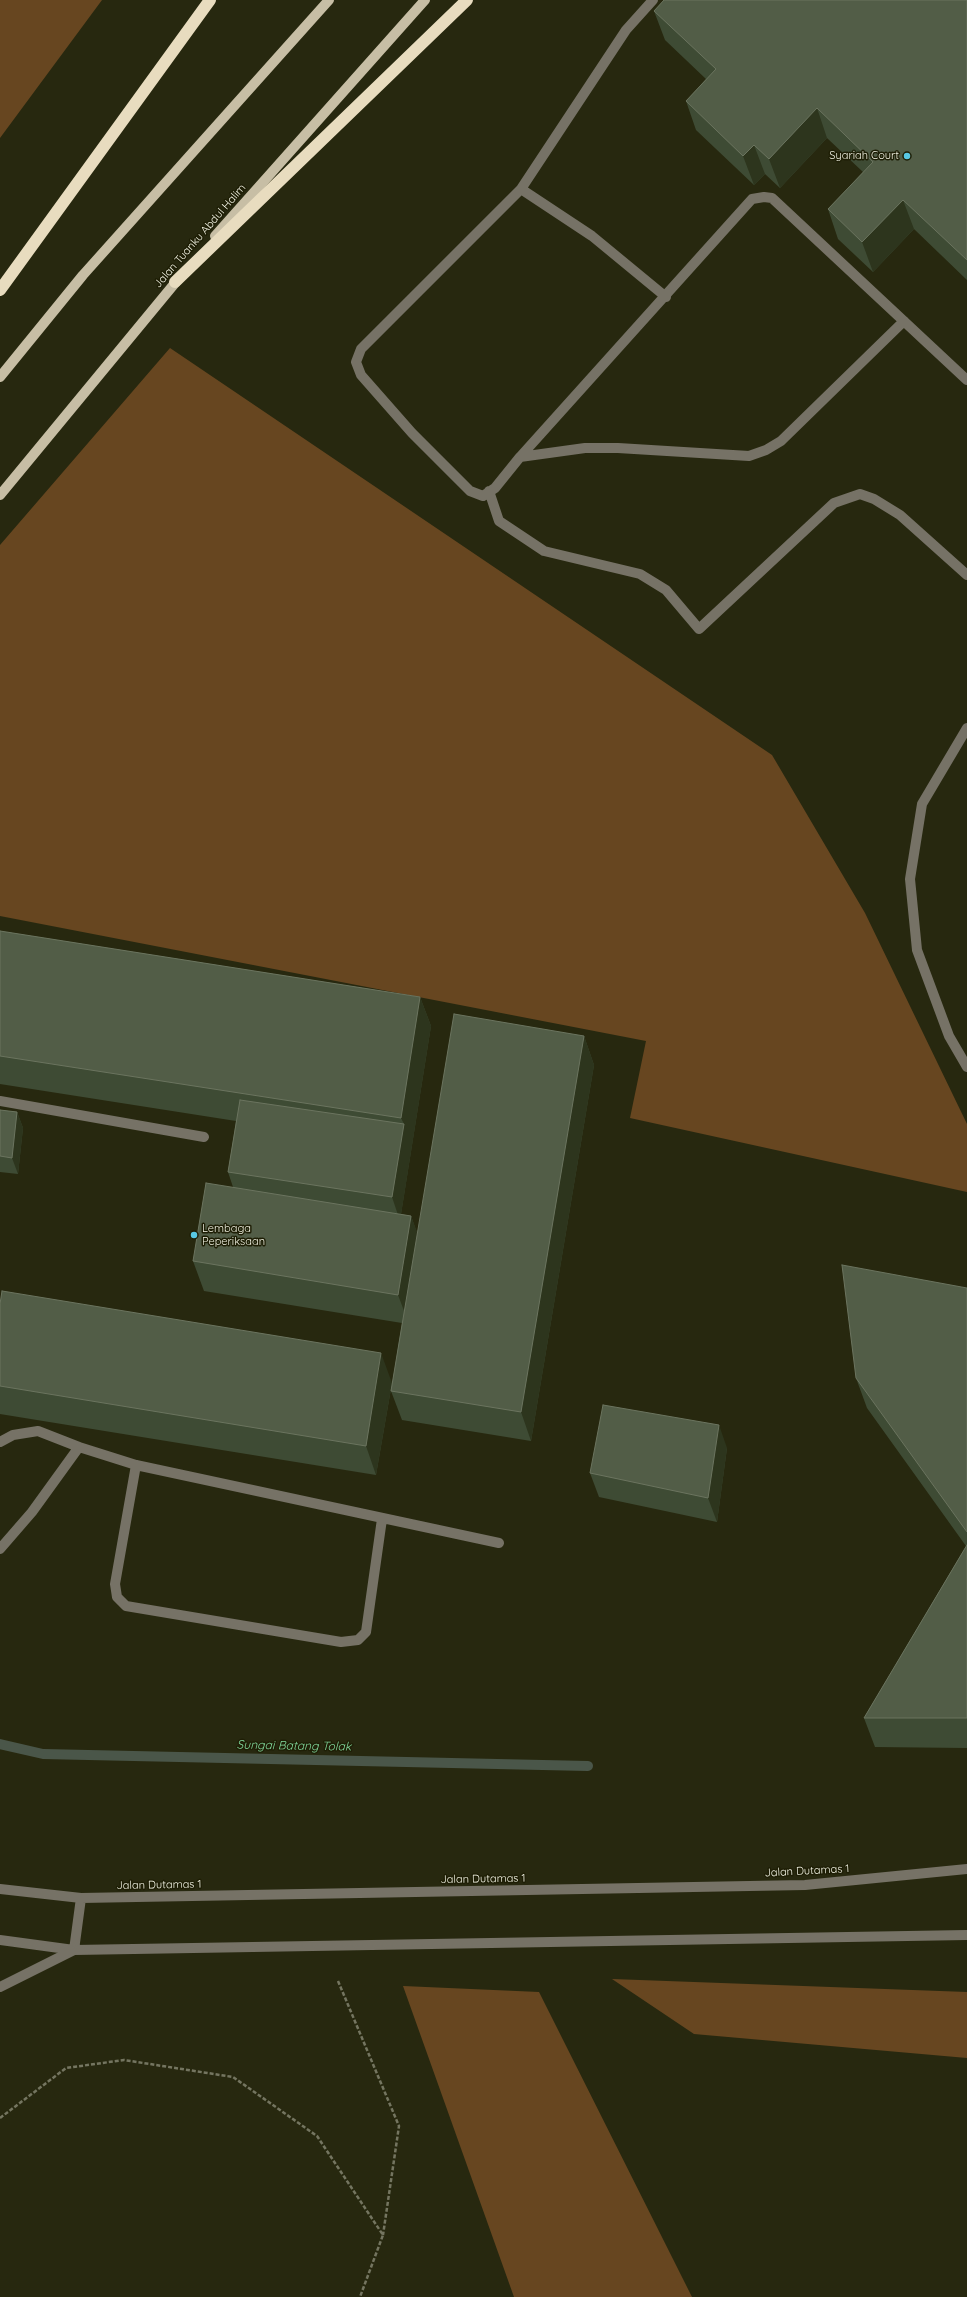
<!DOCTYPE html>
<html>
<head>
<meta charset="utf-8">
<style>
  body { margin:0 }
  canvas { display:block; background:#27280f }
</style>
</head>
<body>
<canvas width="967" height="2297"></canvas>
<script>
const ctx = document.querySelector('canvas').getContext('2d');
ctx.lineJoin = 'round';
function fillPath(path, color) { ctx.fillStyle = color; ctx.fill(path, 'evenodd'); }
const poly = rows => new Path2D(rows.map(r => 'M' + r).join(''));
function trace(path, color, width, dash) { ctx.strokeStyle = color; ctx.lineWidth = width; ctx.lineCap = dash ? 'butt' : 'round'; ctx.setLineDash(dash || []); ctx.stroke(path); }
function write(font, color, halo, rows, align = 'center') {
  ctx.font = font + ' Quicksand,sans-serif'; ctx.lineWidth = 3; ctx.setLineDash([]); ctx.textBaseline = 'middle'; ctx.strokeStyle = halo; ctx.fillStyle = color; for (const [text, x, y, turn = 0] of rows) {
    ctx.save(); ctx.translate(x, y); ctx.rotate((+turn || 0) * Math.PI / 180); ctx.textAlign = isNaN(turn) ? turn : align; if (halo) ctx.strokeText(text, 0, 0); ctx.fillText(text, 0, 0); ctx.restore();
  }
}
const green = poly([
  [0,0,102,0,0,138],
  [170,348,772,755,865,913,967,1124,967,1192,630,1118,646,1041,0,916,0,545],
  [612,1979,967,1992,967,2058,694,2034],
  [403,1986,539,1992,692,2297,514,2297]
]);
const stream = poly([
  [0,1744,43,1754,588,1766]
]);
const path = poly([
  [338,1981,399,2126,383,2235],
  [0,2118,66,2068,124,2060,233,2077,317,2136,383,2235,360,2297]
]);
const minor = poly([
  [653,0,626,30,521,189,361,349,356,362,361,375,412,433,470,491,483,496,495,488,520,457,585,448,618,448,749,456,766,450,781,441,904,321],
  [521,189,592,236,666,297],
  [520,457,752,199,764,197,772,198,967,380],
  [489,491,499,521,544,551,640,574,666,590,699,629,834,503,860,494,874,499,900,515,967,575],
  [967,728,922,804,910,879,917,950,949,1036,967,1067],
  [0,1101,204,1137],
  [0,1442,13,1435,38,1431,79,1447],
  [136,1465,115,1584,117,1597,126,1606,341,1642,358,1640,366,1632,382,1519],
  [0,1549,32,1512,79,1447,136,1465,499,1543],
  [0,1889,81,1898,805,1885,967,1869],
  [0,1940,74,1950,967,1935],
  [74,1950,81,1898],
  [0,1987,74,1950]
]);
const major = poly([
  [215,236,425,0],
  [0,377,83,275,329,0],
  [0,495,180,277]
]);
const highway = poly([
  [175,282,467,0],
  [0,290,210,0]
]);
const wall = poly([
  [967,0,967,280,914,229,873,272,838,239,828,209,863,172,827,138,780,188,765,174,754,185,696,130,686,101,706,79,665,40,654,11],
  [0,931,420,997,431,1026,401,1214,411,1216,417,1233,584,1036,594,1065,531,1441,402,1420,391,1391,402,1323,204,1291,193,1261,233,1187,228,1172,236,1121,0,1084],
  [0,1110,17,1112,23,1128,18,1174,0,1172],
  [967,1288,967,1748,875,1747,864,1718,966,1546,867,1408,856,1378],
  [0,1304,392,1383,376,1475,0,1414],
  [727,1448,717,1522,599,1497,590,1473]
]);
const shadedWall = poly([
  [817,108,827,138,780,188,769,159],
  [754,145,765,174,754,185,743,156],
  [903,200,914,229,873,272,862,242],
  [420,997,431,1026,400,1221,392,1197,404,1124,401,1118],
  [584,1036,594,1065,531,1441,521,1412],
  [17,1112,23,1128,18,1174,12,1158],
  [411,1216,422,1245,409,1324,398,1295],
  [381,1353,392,1383,376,1475,366,1446],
  [719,1425,727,1448,717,1522,708,1498]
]);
const building = poly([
  [664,0,967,0,967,260,903,200,862,242,828,209,873,162,817,108,769,159,754,145,743,156,686,101,716,69,654,11,664,0],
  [0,931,420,997,401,1118,0,1056,0,931],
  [454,1014,584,1036,521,1412,391,1391,454,1014],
  [240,1100,404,1124,392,1197,228,1172,240,1100],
  [0,1110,17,1112,12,1158,0,1156,0,1110],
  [206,1183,411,1216,398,1295,193,1261,206,1183],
  [842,1265,967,1288,967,1532,856,1378,842,1265],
  [2,1291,381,1353,366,1446,0,1386,0,1304,2,1291],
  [603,1405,719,1425,708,1498,590,1473,603,1405],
  [967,1545,967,1718,864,1718,967,1545]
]);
const markers = [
  [907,156,4,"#58c8e4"],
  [194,1235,4,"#58c8e4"]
];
const poiNames = [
  ["Syariah Court",899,156],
  ["Lembaga",202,1229,"left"],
  ["Peperiksaan",202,1242,"left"]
];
const streetNames = [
  ["Jalan Tuanku Abdul Halim",200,236,-49],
  ["Jalan Dutamas 1",807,1871,-3],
  ["Jalan Dutamas 1",483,1879,-1],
  ["Jalan Dutamas 1",159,1885,-1]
];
const waterNames = [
  ["Sungai Batang Tolak",294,1746,1]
];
fillPath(green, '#674620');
trace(stream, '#4a5649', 10);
trace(path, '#747560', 2.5, [4, 2]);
trace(minor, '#767266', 10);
trace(major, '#c7bea5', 10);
trace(highway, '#e8dcbf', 12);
fillPath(wall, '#3e4b34');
fillPath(shadedWall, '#2d351d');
fillPath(building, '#525d47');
trace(building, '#6b745f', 1);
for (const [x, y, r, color] of markers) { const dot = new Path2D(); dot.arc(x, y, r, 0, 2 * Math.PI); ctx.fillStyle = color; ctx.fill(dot); trace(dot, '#1e1e05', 1.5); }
write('11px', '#f1f2e3', '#1e1e05', poiNames, 'right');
write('11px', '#f1f2e3', '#1e1e05', streetNames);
write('italic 12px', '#81d89c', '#1e1e05', waterNames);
</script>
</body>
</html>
